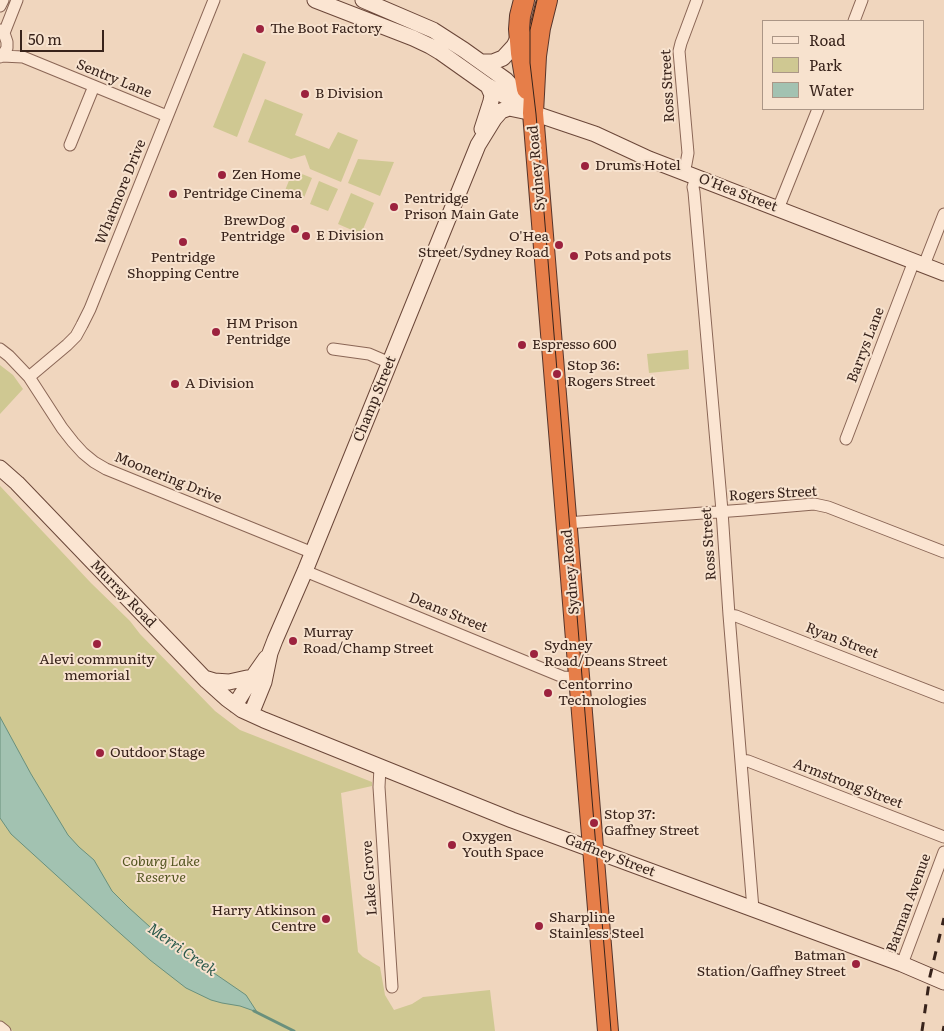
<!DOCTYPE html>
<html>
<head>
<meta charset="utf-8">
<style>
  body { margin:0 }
  #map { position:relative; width:944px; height:1031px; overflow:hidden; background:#f0d6be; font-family:Literata,serif }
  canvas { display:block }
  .legend { position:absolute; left:762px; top:20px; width:162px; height:90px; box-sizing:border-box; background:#f7e2ce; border:1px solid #ab9686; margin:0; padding:6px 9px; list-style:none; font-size:15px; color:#38231b }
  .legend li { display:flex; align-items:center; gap:10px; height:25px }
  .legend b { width:25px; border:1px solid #ab9686 }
  .scale { position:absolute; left:20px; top:30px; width:84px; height:22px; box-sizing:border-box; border:2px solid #38231b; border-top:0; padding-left:6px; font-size:15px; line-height:18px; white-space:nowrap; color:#38231b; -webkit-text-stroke:4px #f7e2ce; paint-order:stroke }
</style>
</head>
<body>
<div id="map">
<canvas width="944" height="1031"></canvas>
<ul class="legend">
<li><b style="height:6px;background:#fbe5d2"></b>Road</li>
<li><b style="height:14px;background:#cfc892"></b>Park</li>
<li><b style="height:14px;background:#a2c2b1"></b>Water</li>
</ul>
<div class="scale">50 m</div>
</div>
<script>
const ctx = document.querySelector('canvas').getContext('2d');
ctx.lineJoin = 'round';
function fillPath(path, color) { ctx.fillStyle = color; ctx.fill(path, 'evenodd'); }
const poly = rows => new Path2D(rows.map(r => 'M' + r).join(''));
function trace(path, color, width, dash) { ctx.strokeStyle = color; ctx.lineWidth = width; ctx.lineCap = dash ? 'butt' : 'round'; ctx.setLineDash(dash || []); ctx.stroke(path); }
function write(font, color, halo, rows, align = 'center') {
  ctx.font = font + ' Literata,serif'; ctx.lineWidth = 4; ctx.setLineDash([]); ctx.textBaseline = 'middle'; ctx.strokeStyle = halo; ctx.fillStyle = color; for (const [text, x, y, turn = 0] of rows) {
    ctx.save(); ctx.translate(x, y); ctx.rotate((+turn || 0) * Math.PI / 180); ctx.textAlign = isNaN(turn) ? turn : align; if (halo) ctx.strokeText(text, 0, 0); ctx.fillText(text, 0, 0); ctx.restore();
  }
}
const green = poly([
  [243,53,266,62,237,137,213,127],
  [265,99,303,114,295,135,329,149,338,132,358,140,341,182,310,169,305,155,291,159,248,142],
  [358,159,394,162,380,196,348,183],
  [302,174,312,178,303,200,284,193,290,178],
  [319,181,338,189,328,211,310,204],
  [351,193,374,203,361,234,338,224],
  [688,350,689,369,649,373,647,354],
  [0,365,13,375,23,389,0,414],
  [0,486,91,583,130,621,140,634,215,711,240,730,372,782,372,786,341,793,358,952,363,957,380,967,385,995,394,1010,412,1004,423,997,490,990,495,1031,13,1031,0,1021]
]);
const water = poly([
  [0,717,31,774,68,835,79,847,94,860,112,891,128,907,160,936,246,995,257,1012,240,1006,222,1003,211,1000,186,988,150,960,112,926,11,834,0,818,0,717]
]);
const stream = poly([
  [254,1011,294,1031]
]);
const street = poly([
  [0,6,3,0],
  [854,21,862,0],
  [0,30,4,33,7,42,7,48,4,53,0,57],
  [4,33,17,0],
  [2,56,23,57,167,116],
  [70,145,94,86],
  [684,172,686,164,688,153,679,51,681,43,697,0],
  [696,177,693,187,694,192,722,511,729,615,753,909],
  [778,209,818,109],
  [924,265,944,214],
  [0,349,9,356,29,377,62,428,73,442,83,453,94,462,106,469,313,553],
  [333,349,369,354,390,363],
  [29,377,67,345,76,336,82,325,90,309,214,0],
  [846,439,914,261],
  [566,523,744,510,814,504,828,507,944,552],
  [305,571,563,677,579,678],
  [729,615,736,616,944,697],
  [741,760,748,761,944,837],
  [380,767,379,787,392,987],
  [902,964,944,852],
  [0,1027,5,1031]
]);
const secondary = poly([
  [315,0,413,38,430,46,440,52,488,86,525,108],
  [363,0,433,30,464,50,506,80,518,93,529,107],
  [481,62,493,62,503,58,514,46,517,40,519,33],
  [482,129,491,101,492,95,488,86],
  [0,468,17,483,207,681,227,699,242,710,264,720,512,820,902,964,944,982],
  [204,678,214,681,229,682,247,678,252,678],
  [235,705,252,678,266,658],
  [251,714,264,682,270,653,275,640,305,571,478,145,494,119,501,111,509,108,533,113,595,134,649,159,944,273]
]);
const highway = poly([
  [524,0,520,16,519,29,521,53,527,89],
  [547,0,540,28,536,56,533,113,608,1031]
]);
const tram = poly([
  [537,0,530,30,530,63,536,114,611,1031]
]);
const rail = poly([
  [922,1031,930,976,944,918],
  [943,1031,944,1026]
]);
const markers = [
  [260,29,5,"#9c223e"],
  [305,94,5,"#9c223e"],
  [585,166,5,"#9c223e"],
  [222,175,5,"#9c223e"],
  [173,194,5,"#9c223e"],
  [394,207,5,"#9c223e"],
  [295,229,5,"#9c223e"],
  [306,236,5,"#9c223e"],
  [183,242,5,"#9c223e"],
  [559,245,5,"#9c223e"],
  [574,256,5,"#9c223e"],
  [216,332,5,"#9c223e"],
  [522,345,5,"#9c223e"],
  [557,374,5,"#9c223e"],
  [175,384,5,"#9c223e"],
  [293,641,5,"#9c223e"],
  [97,644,5,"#9c223e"],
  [534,654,5,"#9c223e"],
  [548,693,5,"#9c223e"],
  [100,753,5,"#9c223e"],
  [594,823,5,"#9c223e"],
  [452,845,5,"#9c223e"],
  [326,919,5,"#9c223e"],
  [539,926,5,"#9c223e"],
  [856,964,5,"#9c223e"]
];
const poiNames = [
  ["The Boot Factory",270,29],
  ["B Division",315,94],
  ["Drums Hotel",595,166],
  ["Zen Home",232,175],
  ["Pentridge Cinema",183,194],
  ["Pentridge",404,199],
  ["Prison Main Gate",404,215],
  ["BrewDog",285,221,"right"],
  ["Pentridge",285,237,"right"],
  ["E Division",316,236],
  ["O'Hea",549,237,"right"],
  ["Street/Sydney Road",549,253,"right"],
  ["Pots and pots",584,256],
  ["Pentridge",183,258,"center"],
  ["Shopping Centre",183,274,"center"],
  ["HM Prison",226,324],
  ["Pentridge",226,340],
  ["Espresso 600",532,345],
  ["Stop 36:",567,366],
  ["Rogers Street",567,382],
  ["A Division",185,384],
  ["Murray",303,633],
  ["Road/Champ Street",303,649],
  ["Sydney",544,646],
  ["Road/Deans Street",544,662],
  ["Alevi community",97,660,"center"],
  ["memorial",97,676,"center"],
  ["Centorrino",558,685],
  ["Technologies",558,701],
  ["Outdoor Stage",110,753],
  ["Stop 37:",604,815],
  ["Gaffney Street",604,831],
  ["Oxygen",462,837],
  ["Youth Space",462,853],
  ["Harry Atkinson",316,911,"right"],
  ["Centre",316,927,"right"],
  ["Sharpline",549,918],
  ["Stainless Steel",549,934],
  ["Batman",846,956,"right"],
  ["Station/Gaffney Street",846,972,"right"]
];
const streetNames = [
  ["Sentry Lane",114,79,22],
  ["Ross Street",668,86,-93],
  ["Sydney Road",537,168,-95],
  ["Whatmore Drive",121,192,-68],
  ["O'Hea Street",738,193,21],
  ["Barrys Lane",866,345,-69],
  ["Champ Street",375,399,-68],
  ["Moonering Drive",168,478,22],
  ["Rogers Street",773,494,-3],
  ["Ross Street",709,544,-94],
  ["Sydney Road",571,572,-95],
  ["Murray Road",123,594,46],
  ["Deans Street",448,613,22],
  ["Ryan Street",842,641,21],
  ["Armstrong Street",848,784,21],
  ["Gaffney Street",610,856,21],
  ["Lake Grove",370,878,-94],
  ["Batman Avenue",909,903,-70]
];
const parkNames = [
  ["Coburg Lake",161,862],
  ["Reserve",161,878]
];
const waterNames = [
  ["Merri Creek",182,950,35]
];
fillPath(green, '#cfc892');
fillPath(water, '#a2c2b1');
trace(water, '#69907d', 1);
trace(stream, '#69907d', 3);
trace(street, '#8a6656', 13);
trace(secondary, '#6b4739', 17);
trace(highway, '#57352b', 22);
trace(street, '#fbe5d2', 11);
trace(secondary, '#fbe5d2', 15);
trace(highway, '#e67e49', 20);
trace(tram, '#38231b', 1);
trace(rail, '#38231b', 3, [9, 9]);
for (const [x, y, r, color] of markers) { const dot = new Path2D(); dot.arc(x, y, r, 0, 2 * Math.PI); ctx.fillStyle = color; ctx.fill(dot); trace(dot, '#f7e2ce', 2); }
write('14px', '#38231b', '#f7e2ce', poiNames, 'left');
write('14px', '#38231b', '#f7e2ce', streetNames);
write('italic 14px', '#545621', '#f7e2ce', parkNames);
write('italic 15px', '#2a594b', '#f7e2ce', waterNames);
</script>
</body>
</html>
